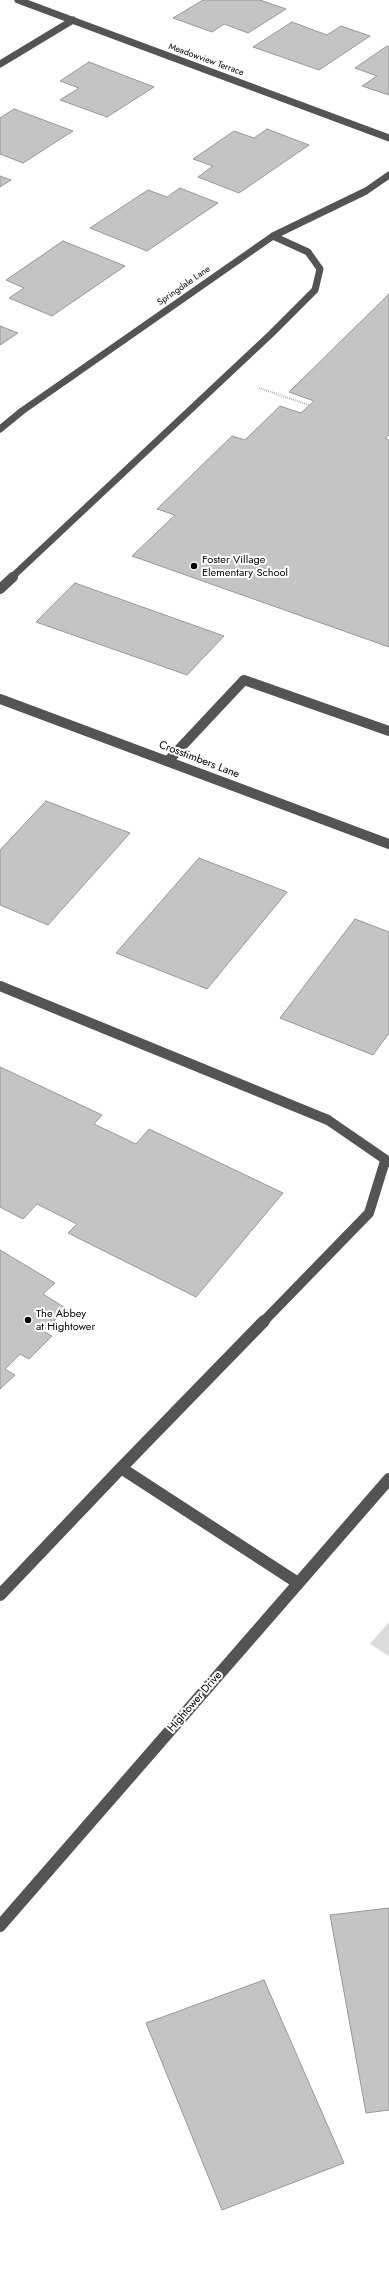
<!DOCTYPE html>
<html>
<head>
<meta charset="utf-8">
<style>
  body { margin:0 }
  canvas { display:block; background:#fff }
</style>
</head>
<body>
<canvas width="389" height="2280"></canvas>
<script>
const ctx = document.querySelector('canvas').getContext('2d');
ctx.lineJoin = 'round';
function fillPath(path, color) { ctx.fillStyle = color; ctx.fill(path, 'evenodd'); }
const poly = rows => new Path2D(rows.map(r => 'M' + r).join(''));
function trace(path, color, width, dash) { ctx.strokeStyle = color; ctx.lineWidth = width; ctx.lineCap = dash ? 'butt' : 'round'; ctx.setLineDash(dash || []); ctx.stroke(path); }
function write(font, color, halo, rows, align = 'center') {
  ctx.font = font + ' Jost,sans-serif'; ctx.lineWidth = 4; ctx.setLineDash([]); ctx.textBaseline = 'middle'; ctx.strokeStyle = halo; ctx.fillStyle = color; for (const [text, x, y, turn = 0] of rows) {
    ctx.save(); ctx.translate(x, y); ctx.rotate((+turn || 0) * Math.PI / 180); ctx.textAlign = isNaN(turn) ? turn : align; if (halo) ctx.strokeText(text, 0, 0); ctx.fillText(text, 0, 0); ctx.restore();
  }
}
const green = poly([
  [389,1622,389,1656,370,1644]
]);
const building = poly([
  [203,0,260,0,286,9,248,33,224,24,212,32,173,18,203,0],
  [292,22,327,35,341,26,370,36,319,70,253,47,292,22],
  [387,46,389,47,389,95,362,86,377,76,355,68,387,46],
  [89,62,154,87,107,117,60,100,79,88,60,81,89,62],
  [14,109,73,131,23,163,0,154,0,118,14,109],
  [267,129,309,145,239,193,198,177,213,166,193,159,234,131,254,138,267,129],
  [0,176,11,180,0,187,0,176],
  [180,188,218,203,147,251,90,228,148,190,167,197,180,188],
  [63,241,125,266,52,316,9,298,24,288,6,280,63,241],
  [389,294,389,435,385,438,389,440,389,647,132,556,175,515,157,509,232,436,245,440,280,406,301,413,314,401,289,392,389,294],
  [0,326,18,333,0,345,0,326],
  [75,583,224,636,187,675,36,622,75,583],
  [46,801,130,833,48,925,0,905,0,850,46,801],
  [199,858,287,892,207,989,116,953,199,858],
  [355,919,389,932,389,1033,373,1055,280,1018,355,919],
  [0,1067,102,1115,94,1124,136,1144,149,1129,283,1193,196,1297,68,1233,77,1224,37,1204,23,1219,0,1207,0,1067],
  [0,1250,55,1283,43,1294,67,1309,43,1331,52,1336,29,1359,20,1354,5,1369,15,1375,0,1389,0,1250],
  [389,1908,389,2110,366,2113,330,1915,389,1908],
  [264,1980,344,2163,222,2210,146,2023,264,1980]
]);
const path = poly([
  [259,388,309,405]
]);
const minorFar2 = poly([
  [18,0,389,138],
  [0,64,73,20],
  [0,429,22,411,273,236,366,191,389,175],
  [11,578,271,334,315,290,320,269,308,252,273,236]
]);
const minorFar1 = poly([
  [0,589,13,577],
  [0,699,389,844],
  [168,761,244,680,389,731],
  [0,986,328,1120,389,1162],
  [263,1322,369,1213,385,1161]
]);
const minor = poly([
  [121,1468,264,1321],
  [0,1595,121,1468,298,1583],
  [0,1926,389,1479]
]);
const markers = [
  [194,566,4,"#000"],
  [28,1320,4,"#000"]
];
const farStreetnames = [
  ["Meadowview Terrace",206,60,20],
  ["Springdale Lane",184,286,-35]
];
const poiNames = [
  ["Foster Village",202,560],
  ["Elementary School",202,573],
  ["The Abbey",36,1314],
  ["at Hightower",36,1327]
];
const streetNames = [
  ["Crosstimbers Lane",199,760,21],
  ["Hightower Drive",195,1702,-49]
];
fillPath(green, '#dbdbdb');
fillPath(building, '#c4c4c4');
trace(building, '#989898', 1);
trace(path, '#767676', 2, [0.5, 1.5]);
trace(minorFar2, '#545454', 7);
trace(minorFar1, '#545454', 10);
trace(minor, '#545454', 12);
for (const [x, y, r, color] of markers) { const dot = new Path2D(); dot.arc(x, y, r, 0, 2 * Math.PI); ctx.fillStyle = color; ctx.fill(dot); trace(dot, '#fff', 1.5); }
write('9px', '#000', '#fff', farStreetnames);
write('11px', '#000', '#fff', poiNames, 'left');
write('11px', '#000', '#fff', streetNames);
</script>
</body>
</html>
